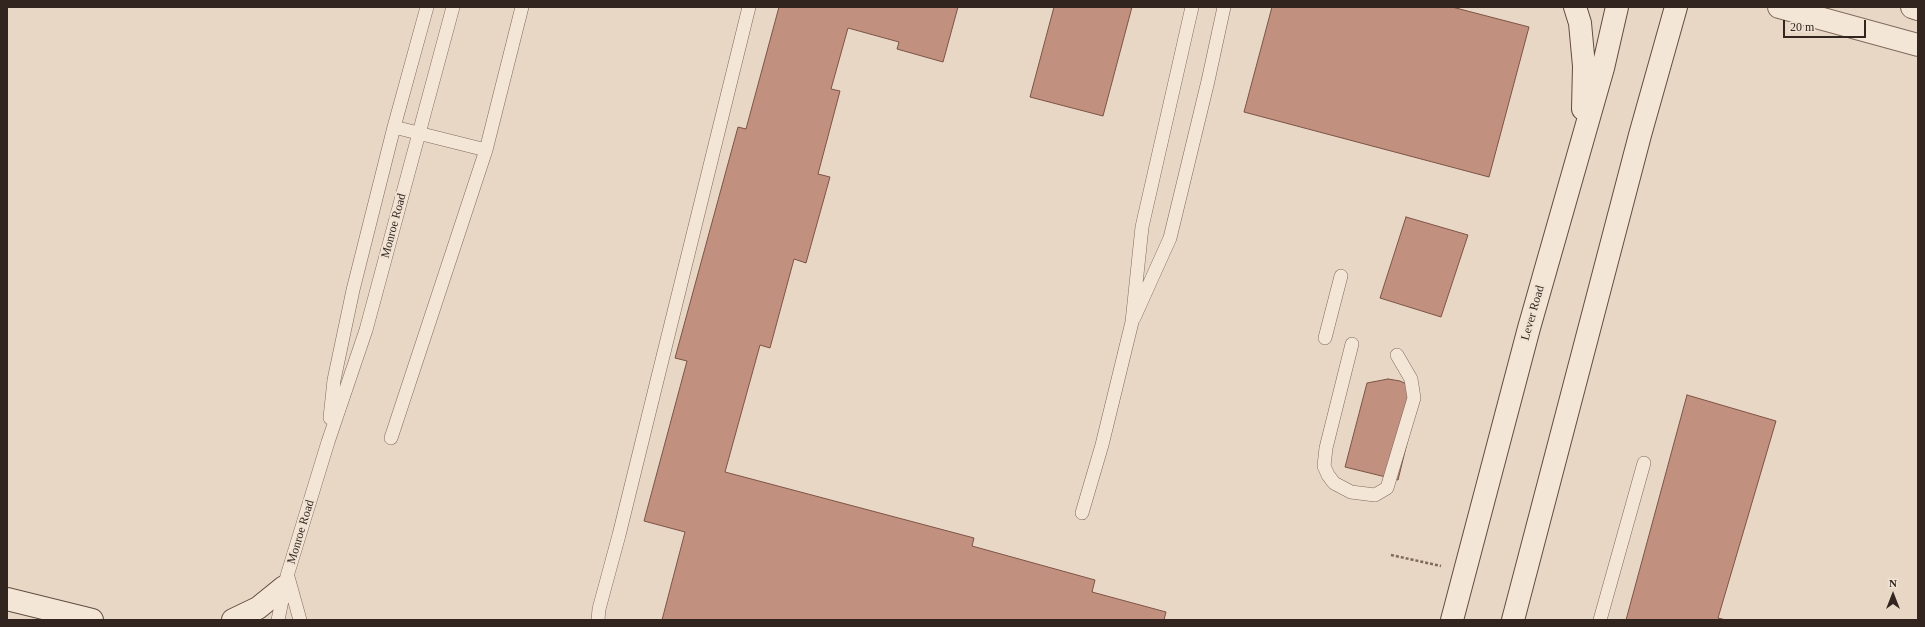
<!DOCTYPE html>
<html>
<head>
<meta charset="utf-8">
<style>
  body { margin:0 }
  #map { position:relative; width:1925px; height:627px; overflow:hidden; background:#e8d7c5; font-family:"Times New Roman",serif }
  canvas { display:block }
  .frame { position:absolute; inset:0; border:8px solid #32251f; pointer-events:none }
  .north { position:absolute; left:1873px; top:575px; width:40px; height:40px; -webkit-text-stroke:3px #f0e3d3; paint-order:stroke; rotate:0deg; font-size:11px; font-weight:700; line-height:16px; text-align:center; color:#32251f }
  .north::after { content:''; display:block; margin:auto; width:14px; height:18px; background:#32251f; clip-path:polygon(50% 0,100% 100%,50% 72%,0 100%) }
  .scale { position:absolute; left:1783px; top:20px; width:83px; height:18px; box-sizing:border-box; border:2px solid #32251f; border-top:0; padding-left:5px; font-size:12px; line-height:14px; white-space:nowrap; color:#32251f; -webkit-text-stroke:3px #f0e3d3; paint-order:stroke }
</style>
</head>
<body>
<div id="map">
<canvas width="1925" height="627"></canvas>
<div class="frame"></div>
<div class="north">N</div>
<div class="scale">20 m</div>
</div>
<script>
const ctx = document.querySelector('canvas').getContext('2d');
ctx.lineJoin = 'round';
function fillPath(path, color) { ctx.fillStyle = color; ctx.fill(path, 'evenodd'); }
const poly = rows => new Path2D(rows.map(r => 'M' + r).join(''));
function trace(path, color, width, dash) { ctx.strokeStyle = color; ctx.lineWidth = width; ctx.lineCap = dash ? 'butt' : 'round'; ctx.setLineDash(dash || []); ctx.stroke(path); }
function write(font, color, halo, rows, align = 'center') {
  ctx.font = font + ' "Times New Roman",serif'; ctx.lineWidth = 4; ctx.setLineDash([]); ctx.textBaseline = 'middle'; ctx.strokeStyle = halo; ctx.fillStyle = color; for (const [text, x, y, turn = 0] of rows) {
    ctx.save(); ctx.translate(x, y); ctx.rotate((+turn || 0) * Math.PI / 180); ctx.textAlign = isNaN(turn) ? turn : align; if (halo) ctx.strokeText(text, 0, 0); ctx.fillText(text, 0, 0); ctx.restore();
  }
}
const building = poly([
  [779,7,958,7,943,62,897,49,899,42,848,28,831,89,840,91,818,174,830,177,806,263,794,259,770,348,760,345,725,472,974,538,972,546,1095,580,1092,592,1166,612,1164,620,662,620,685,532,644,521,687,361,675,358,738,127,746,129,779,7],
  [1054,7,1132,7,1103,116,1030,97,1054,7],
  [1272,7,1452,7,1529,27,1489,177,1244,112,1272,7],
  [1406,217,1468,235,1441,317,1380,298,1406,217],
  [1388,379,1400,381,1411,386,1418,398,1398,480,1345,467,1367,383,1388,379],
  [1687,395,1776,421,1718,618,1726,620,1626,620,1687,395]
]);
const path = poly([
  [1391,555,1441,566]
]);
const lane = poly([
  [394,127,486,150,522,7],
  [1134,318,1170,238,1208,81,1224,7],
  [1325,338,1341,276],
  [1352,344,1326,448,1324,466,1328,475,1334,483,1351,492,1375,495,1387,488,1414,398,1411,379,1397,355],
  [330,418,334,380,353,290,394,127,427,7],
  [391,438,486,150],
  [1082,513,1102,445,1132,322,1142,227,1192,7],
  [288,577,300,620],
  [278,620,287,576,328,442,366,330,453,7],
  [598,620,599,609,619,535,749,7],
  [1600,620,1644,463]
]);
const street = poly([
  [1779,7,1918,45],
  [1912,7,1918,9]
]);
const secondary = poly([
  [1575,7,1580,23,1584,66,1583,109],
  [7,599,92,620],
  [233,620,258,608,284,587],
  [1452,620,1529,328,1603,68,1617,7],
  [1513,620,1640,135,1676,7]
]);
const streetNames = [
  ["Monroe Road",394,226,-75],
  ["Lever Road",1533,313,-74],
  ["Monroe Road",301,532,-73]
];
fillPath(building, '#c1907f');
trace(building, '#7c5346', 1);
trace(lane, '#806a5d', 14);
trace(street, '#806a5d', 24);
trace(secondary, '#624c40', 24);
trace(path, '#806a5d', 2.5, [3, 2]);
trace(lane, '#f4e6d7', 13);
trace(street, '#f4e6d7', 22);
trace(secondary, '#f4e6d7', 22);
write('12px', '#32251f', '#f0e3d3', streetNames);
</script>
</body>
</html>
